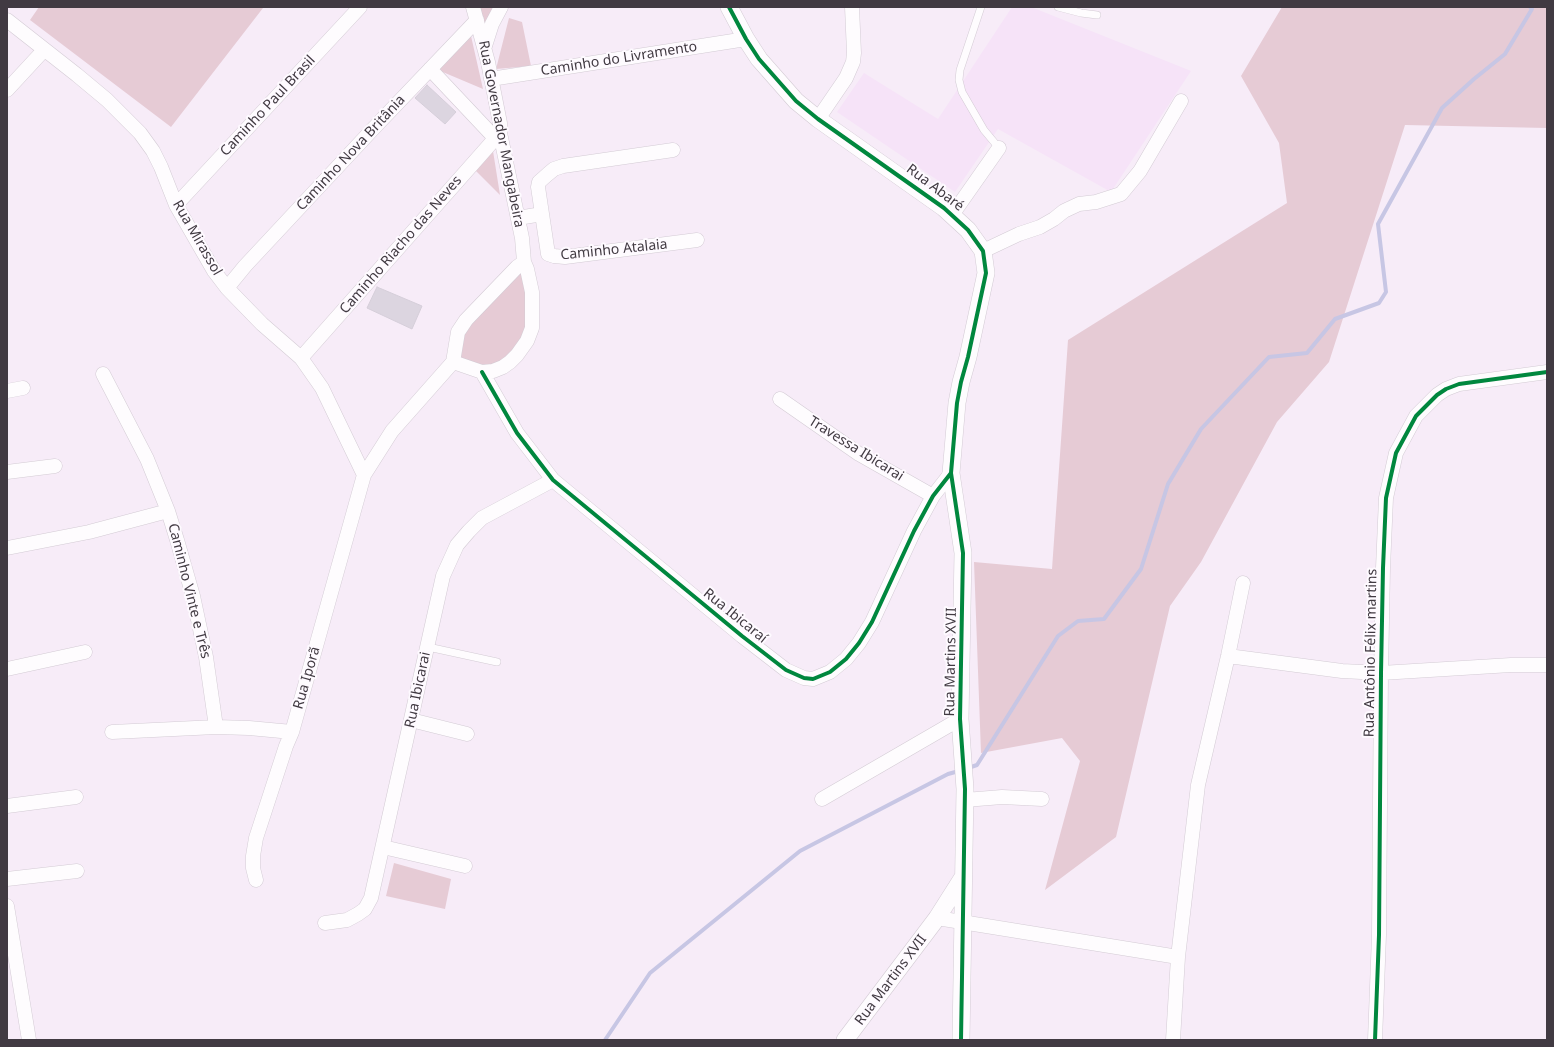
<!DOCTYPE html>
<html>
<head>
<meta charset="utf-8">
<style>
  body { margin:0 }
  #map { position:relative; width:1554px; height:1047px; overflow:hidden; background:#f7ecf8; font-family:"Noto Sans",sans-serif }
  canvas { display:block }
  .frame { position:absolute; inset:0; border:8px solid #413a42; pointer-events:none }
</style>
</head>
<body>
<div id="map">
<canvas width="1554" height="1047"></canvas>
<div class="frame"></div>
</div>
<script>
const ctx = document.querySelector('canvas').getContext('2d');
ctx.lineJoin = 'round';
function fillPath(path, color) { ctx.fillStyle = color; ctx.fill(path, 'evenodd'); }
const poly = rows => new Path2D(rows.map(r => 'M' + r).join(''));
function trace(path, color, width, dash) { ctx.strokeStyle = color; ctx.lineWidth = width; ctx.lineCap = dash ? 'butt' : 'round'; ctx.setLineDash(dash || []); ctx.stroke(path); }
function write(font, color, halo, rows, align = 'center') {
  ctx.font = font + ' "Noto Sans",sans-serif'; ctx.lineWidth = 4; ctx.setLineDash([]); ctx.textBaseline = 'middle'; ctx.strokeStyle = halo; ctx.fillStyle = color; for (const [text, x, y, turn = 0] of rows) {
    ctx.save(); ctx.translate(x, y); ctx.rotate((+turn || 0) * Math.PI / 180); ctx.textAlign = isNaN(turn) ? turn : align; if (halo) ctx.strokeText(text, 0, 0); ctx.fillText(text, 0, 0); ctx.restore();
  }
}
const built = poly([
  [1012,7,1031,7,1191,71,1111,192,998,129,955,192,837,112,864,73,938,119]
]);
const green = poly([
  [39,7,262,7,263,8,171,127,30,20],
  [478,7,497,7,484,32],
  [1282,7,1547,7,1547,128,1405,125,1329,362,1277,422,1201,562,1170,606,1116,837,1045,890,1080,761,1062,738,981,753,974,562,1052,569,1068,340,1287,203,1279,143,1241,76],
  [509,18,522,22,531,66,496,69],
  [471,36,483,89,438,70],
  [493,151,500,195,474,169],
  [526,257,531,322,514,350,478,378,463,367,458,350,459,334],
  [394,863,451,879,445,909,386,896]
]);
const stream = poly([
  [968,768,977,765,1058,636,1078,621,1104,619,1141,569,1168,484,1201,429,1269,357,1307,353,1335,319,1379,303,1386,292,1378,224,1442,108,1474,79,1505,54,1532,9,1530,7],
  [605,1040,650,973,800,851,948,774,959,771]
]);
const building = poly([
  [427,85,456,112,445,124,415,98,427,85],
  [377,287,422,306,412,329,367,308,377,287]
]);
const service = poly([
  [981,7,960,70,959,80,962,92,984,130,999,148],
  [1058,7,1081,13,1097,15],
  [428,647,497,662]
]);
const minor = poly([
  [7,20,77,75,107,100,140,133,153,151,161,167,176,205,214,271,227,288,262,324,301,358,322,388,364,475],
  [485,46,492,24,501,7],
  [430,69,495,138],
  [491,79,746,39],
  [7,90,44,50],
  [818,119,846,78,853,62,854,53,852,7],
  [673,150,563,166,554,169,548,174,539,182,538,187,548,254,554,256,565,257,697,240],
  [176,205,360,7],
  [952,215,999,148],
  [518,218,542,214],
  [983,251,1019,234,1040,227,1054,219,1064,211,1079,204,1096,202,1121,194,1140,171,1181,101],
  [227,288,245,266,371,131,477,20],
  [301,358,500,133],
  [453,362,482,372,493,371,503,367,510,362,517,355,527,341,532,328,532,292,527,269,524,262,522,238,500,133,500,123,488,62,473,7],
  [482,372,517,433,553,480,742,636,786,670,804,678,813,679,830,672,846,659,859,643,872,622,914,531,933,496,951,473],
  [103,374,147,459,168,511,177,540,193,596,206,657,216,727],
  [7,391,23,388],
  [780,399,859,454,933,496],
  [7,472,55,466],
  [7,548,89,532,168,511],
  [1228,656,1342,671,1381,673,1511,665,1547,665],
  [7,669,85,652],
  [411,720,467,734],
  [112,732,216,727,249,728,292,732],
  [822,799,960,719],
  [965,800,1002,797,1042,799],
  [7,806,76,797],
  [383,847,465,866],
  [7,879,77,871],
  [256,880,253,868,253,856,256,838,286,746,292,732,364,475,392,431,453,362,458,332,466,320,517,267,524,262],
  [7,906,29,1040],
  [937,918,1178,957],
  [325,923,347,920,358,914,365,909,371,898,443,576,457,545,469,531,482,518,553,480],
  [1173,1040,1178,957,1198,785,1228,656,1243,583],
  [1375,1040,1379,935,1381,673,1383,568,1386,498,1396,453,1416,416,1437,395,1446,389,1459,384,1547,372]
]);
const tertiary = poly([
  [729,7,746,39,759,59,796,101,818,119,944,208,968,230,983,251,986,273,968,357,961,382,957,403,951,473,963,553,960,719,965,789,961,1040],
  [845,1040,937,918,963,877]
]);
const cycleway = poly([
  [729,7,746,39,759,59,796,101,818,119,944,208,968,230,983,251,986,273,968,357,961,382,957,403,951,473,963,553,960,719,965,789,961,1040],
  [482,372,517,433,553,480,742,636,786,670,804,678,813,679,830,672,846,659,859,643,872,622,914,531,933,496,951,473],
  [1375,1040,1379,935,1381,673,1383,568,1386,498,1396,453,1416,416,1437,395,1446,389,1459,384,1547,372]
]);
const streetNames = [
  ["Caminho do Livramento",619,59,-9],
  ["Caminho Paul Brasil",268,106,-47],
  ["Rua Governador Mangabeira",501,134,79],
  ["Caminho Nova Britânia",351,153,-47],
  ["Rua Abaré",935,188,37],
  ["Rua Mirassol",197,238,60],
  ["Caminho Riacho das Neves",401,245,-49],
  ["Caminho Atalaia",614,250,-6],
  ["Travessa Ibicarai",856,449,32],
  ["Caminho Vinte e Três",189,591,76],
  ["Rua Ibicaraí",735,616,39],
  ["Rua Antônio Félix martins",1371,653,-89],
  ["Rua Martins XVII",951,662,-89],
  ["Rua Iporã",307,678,-74],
  ["Rua Ibicarai",418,690,-78],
  ["Rua Martins XVII",891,980,-53]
];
fillPath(built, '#f6e3f8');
fillPath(green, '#e6cbd5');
trace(stream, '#c7c6e4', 4);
fillPath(building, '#dcd5e0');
trace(building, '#d5ced9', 1);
trace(service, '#d3cbd4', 8);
trace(minor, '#d3cbd4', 15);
trace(tertiary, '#d3cbd4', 18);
trace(service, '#fefcfe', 7);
trace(minor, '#fefcfe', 14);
trace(tertiary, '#fefcfe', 17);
trace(cycleway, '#00873e', 4);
write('14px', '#413a42', '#fefaff', streetNames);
</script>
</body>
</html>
